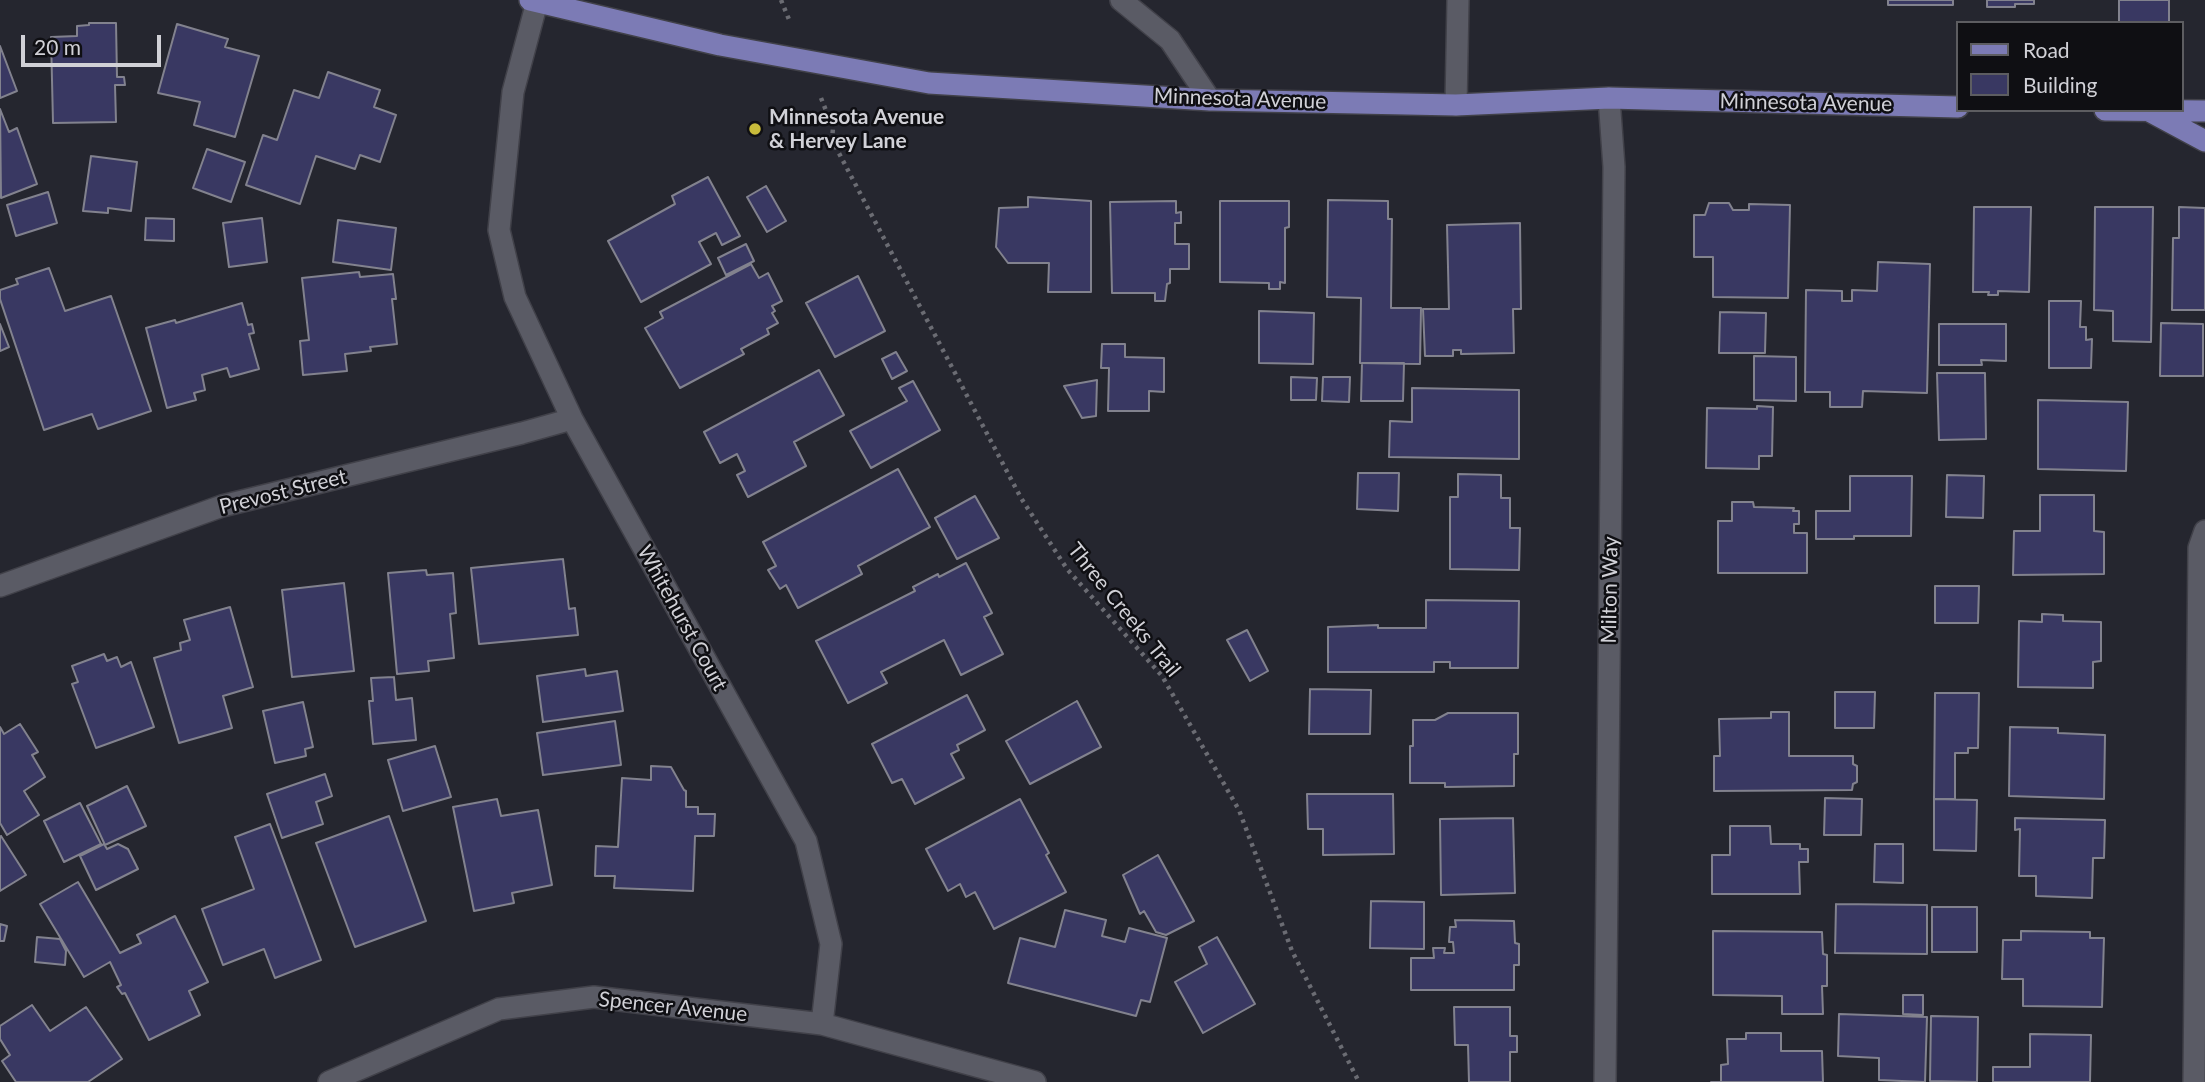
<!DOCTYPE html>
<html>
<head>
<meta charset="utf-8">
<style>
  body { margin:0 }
  #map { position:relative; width:2205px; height:1082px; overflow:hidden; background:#25262f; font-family:Lato,sans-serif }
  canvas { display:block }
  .legend { position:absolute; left:1956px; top:21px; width:228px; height:91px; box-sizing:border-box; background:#0f0f13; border:2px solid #5d5d61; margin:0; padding:9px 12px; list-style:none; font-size:21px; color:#d1d1d7 }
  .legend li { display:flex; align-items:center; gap:14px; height:35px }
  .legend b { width:35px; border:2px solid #5d5d61 }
  .scale { position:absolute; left:21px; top:35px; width:140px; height:32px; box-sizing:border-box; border:4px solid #d1d1d7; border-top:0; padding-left:9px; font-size:21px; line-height:24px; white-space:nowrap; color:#d1d1d7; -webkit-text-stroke:5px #0f0f13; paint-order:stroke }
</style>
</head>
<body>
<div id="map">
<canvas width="2205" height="1082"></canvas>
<ul class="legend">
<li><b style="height:9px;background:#7c7bb5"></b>Road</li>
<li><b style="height:19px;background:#393862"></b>Building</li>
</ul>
<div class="scale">20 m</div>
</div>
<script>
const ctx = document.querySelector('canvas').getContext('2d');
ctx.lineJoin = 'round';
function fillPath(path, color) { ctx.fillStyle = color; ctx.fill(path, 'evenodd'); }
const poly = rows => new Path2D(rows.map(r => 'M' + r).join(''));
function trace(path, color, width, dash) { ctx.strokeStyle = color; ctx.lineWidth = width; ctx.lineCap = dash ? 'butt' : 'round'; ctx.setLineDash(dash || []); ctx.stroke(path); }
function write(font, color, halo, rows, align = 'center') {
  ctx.font = font + ' Lato,sans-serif'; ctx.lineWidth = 5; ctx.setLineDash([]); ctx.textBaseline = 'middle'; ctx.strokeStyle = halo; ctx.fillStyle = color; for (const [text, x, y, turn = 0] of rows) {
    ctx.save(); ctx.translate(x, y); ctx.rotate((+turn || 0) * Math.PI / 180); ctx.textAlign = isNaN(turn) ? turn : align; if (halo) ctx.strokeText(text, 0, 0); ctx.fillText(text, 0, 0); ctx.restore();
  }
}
const building = poly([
  [1888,0,1953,0,1953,5,1888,5,1888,0],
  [1987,0,2034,0,2034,4,2015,4,2015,7,1987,7,1987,0],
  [2119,0,2169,0,2169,23,2119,23,2119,0],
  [89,23,116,23,117,77,124,77,125,85,115,85,116,122,53,123,51,37,77,36,77,26,89,25,89,23],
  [177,24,228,39,225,47,259,56,235,137,194,125,200,102,158,93,177,24],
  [0,46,17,91,0,98,0,46],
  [328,72,380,90,374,107,396,115,380,162,360,155,355,169,316,156,300,204,246,185,263,135,277,140,294,90,319,98,328,72],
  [0,109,9,132,17,128,37,184,1,198,0,109],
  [207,149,245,162,231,202,193,188,207,149],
  [91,156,137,162,131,211,108,208,108,213,83,211,91,156],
  [708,177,740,236,722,245,716,233,699,242,711,264,641,302,608,241,675,204,672,196,708,177],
  [766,186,786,221,767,232,747,197,766,186],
  [48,192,57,223,16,236,7,205,48,192],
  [1028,197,1091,201,1091,292,1048,292,1049,263,1008,263,996,247,999,208,1028,207,1028,197],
  [1328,200,1388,201,1388,219,1392,219,1391,308,1421,308,1420,364,1360,363,1361,298,1327,297,1328,200],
  [1176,201,1176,213,1181,212,1181,223,1175,223,1175,244,1189,244,1189,269,1170,269,1170,283,1167,284,1165,301,1155,301,1155,293,1112,293,1110,202,1176,201],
  [1220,201,1289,201,1289,227,1285,228,1285,283,1280,282,1280,289,1269,289,1269,283,1220,282,1220,201],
  [1709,203,1729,203,1733,210,1749,210,1749,204,1790,205,1788,298,1713,297,1713,257,1694,257,1694,215,1705,215,1709,203],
  [1974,207,2031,207,2029,292,1998,291,1998,295,1988,295,1989,292,1973,292,1974,207],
  [2095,207,2153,207,2151,342,2113,341,2113,311,2094,310,2095,207],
  [2179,207,2205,208,2205,310,2172,310,2173,238,2179,238,2179,207],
  [146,218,174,219,174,241,145,240,146,218],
  [262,218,267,262,229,267,223,223,262,218],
  [338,220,396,228,391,270,333,262,338,220],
  [1520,223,1521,309,1513,309,1514,353,1461,354,1461,350,1453,350,1453,356,1425,356,1423,309,1449,309,1447,225,1520,223],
  [746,244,754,261,726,275,718,258,746,244],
  [1878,262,1930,264,1927,393,1863,391,1862,407,1830,407,1830,392,1805,392,1806,290,1842,291,1842,301,1852,301,1852,290,1877,291,1878,262],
  [751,264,759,278,768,273,782,301,772,306,775,311,772,313,778,323,767,329,769,334,741,349,744,354,680,388,645,328,663,318,660,312,751,264],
  [49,268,65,311,111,296,151,411,98,429,92,414,44,430,0,299,0,290,18,284,16,279,49,268],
  [359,272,360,277,393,274,396,299,392,299,397,344,370,347,371,351,345,354,347,371,303,375,300,341,309,340,302,278,359,272],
  [858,276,885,331,835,357,806,303,858,276],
  [2049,301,2081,301,2080,327,2086,327,2086,340,2092,339,2091,368,2049,368,2049,301],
  [242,303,248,325,252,324,254,333,249,334,259,369,230,377,227,368,202,375,205,390,194,393,196,400,167,408,146,328,175,320,176,323,242,303],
  [1259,311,1314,313,1313,364,1259,363,1259,311],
  [1720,312,1766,313,1765,353,1719,353,1720,312],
  [2161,323,2203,324,2203,376,2160,376,2161,323],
  [0,324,9,347,0,351,0,324],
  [1939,324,2006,324,2006,361,1981,360,1982,365,1939,365,1939,324],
  [1102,344,1125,344,1125,357,1164,358,1164,392,1149,391,1149,411,1108,411,1109,368,1101,368,1102,344],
  [896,352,907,371,892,379,882,359,896,352],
  [1754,356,1796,357,1796,401,1754,400,1754,356],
  [1362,363,1404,363,1403,401,1361,401,1362,363],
  [819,370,844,415,794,442,806,466,748,497,737,475,745,471,737,454,720,463,704,432,819,370],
  [1937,373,1985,373,1986,439,1939,440,1937,373],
  [1291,377,1317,378,1316,400,1291,400,1291,377],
  [1323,377,1350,377,1349,402,1322,401,1323,377],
  [1097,380,1096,416,1082,418,1064,386,1097,380],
  [913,381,940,430,871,468,850,431,907,401,899,388,913,381],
  [1412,388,1519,390,1519,459,1389,457,1390,421,1412,422,1412,388],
  [2038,400,2128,402,2126,471,2038,469,2038,400],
  [1757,406,1773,407,1772,456,1759,456,1759,469,1706,468,1707,408,1757,409,1757,406],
  [898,469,930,527,858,566,862,574,798,608,786,585,780,589,768,570,776,566,763,542,898,469],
  [1358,473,1399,473,1398,511,1357,509,1358,473],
  [1458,474,1501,475,1501,498,1510,498,1510,528,1520,528,1519,570,1450,569,1450,497,1458,497,1458,474],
  [1947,475,1984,476,1983,518,1946,517,1947,475],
  [1850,476,1912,476,1911,536,1854,536,1854,539,1816,539,1816,511,1850,511,1850,476],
  [2040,495,2094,495,2094,531,2104,532,2104,574,2013,575,2014,531,2040,531,2040,495],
  [975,496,999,538,957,559,935,518,975,496],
  [1732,502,1753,502,1754,507,1794,508,1793,511,1799,511,1799,524,1794,524,1794,533,1807,533,1807,573,1718,573,1718,521,1732,521,1732,502],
  [563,559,569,609,575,608,578,635,479,644,471,568,563,559],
  [966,563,992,613,984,617,1003,654,961,675,944,640,881,672,887,683,848,703,816,641,915,591,913,587,938,574,939,577,966,563],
  [426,570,427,575,453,573,456,613,450,614,454,658,428,661,429,671,397,674,388,573,426,570],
  [344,583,354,671,292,677,282,590,344,583],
  [1935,586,1979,586,1978,623,1935,623,1935,586],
  [1426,600,1519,601,1518,668,1450,668,1450,662,1434,662,1434,672,1328,672,1328,627,1378,625,1378,628,1426,628,1426,600],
  [230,607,253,687,223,696,232,728,179,743,154,658,181,650,180,643,190,640,184,620,230,607],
  [2042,614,2063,615,2063,621,2101,622,2101,661,2093,662,2093,688,2018,687,2019,621,2042,622,2042,614],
  [1247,630,1268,671,1250,681,1227,640,1247,630],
  [104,654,107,661,117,657,121,667,131,662,154,727,96,748,72,684,78,682,72,666,104,654],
  [585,669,586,676,617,671,623,711,543,722,537,676,585,669],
  [394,677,396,700,412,698,416,740,373,744,369,701,373,701,371,678,394,677],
  [1310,689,1371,690,1370,734,1309,734,1310,689],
  [1835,692,1875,692,1874,728,1835,728,1835,692],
  [1935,693,1979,693,1978,748,1968,748,1968,753,1955,753,1955,799,1934,799,1935,693],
  [967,695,985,730,957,745,959,750,951,754,964,778,915,804,902,779,892,783,872,744,967,695],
  [1077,701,1101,747,1030,784,1006,741,1077,701],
  [303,702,313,747,305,749,306,756,275,763,263,711,303,702],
  [1771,712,1789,712,1789,756,1853,756,1853,764,1857,766,1857,782,1853,784,1852,790,1714,791,1714,756,1720,756,1719,719,1771,718,1771,712],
  [1448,713,1518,713,1518,754,1514,754,1514,786,1445,787,1445,783,1410,783,1410,746,1413,746,1413,720,1435,720,1448,713],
  [615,721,621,765,543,775,537,733,615,721],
  [20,724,38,752,32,755,45,777,24,791,39,815,7,835,0,823,0,727,4,734,20,724],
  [2010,727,2058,728,2058,733,2105,735,2104,799,2009,796,2010,727],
  [435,746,451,797,403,811,388,760,435,746],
  [651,766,671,767,684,790,686,791,686,807,698,807,698,814,715,814,714,836,695,836,693,891,614,888,615,876,595,876,596,846,618,847,622,778,651,780,651,766],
  [325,774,332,796,316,802,323,824,282,838,267,794,325,774],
  [127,786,146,826,105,845,87,806,127,786],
  [1307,794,1393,794,1394,854,1323,855,1323,829,1308,829,1307,794],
  [1825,798,1862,799,1861,835,1824,835,1825,798],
  [497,799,501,816,538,810,552,885,512,893,514,903,474,911,453,807,497,799],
  [1020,799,1049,853,1046,855,1066,892,994,929,975,892,966,897,960,884,948,891,926,849,1020,799],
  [1934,799,1977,800,1976,851,1934,850,1934,799],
  [80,803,101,844,64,862,44,821,80,803],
  [389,816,426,921,355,947,316,843,389,816],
  [1513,818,1515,893,1441,895,1440,819,1513,818],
  [2015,818,2105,820,2104,858,2093,858,2092,898,2036,896,2036,876,2019,876,2020,829,2015,830,2015,818],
  [270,824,321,960,275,978,264,949,223,965,202,909,254,889,235,837,270,824],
  [1730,826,1770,826,1771,844,1800,844,1800,849,1808,849,1808,862,1799,862,1800,894,1712,894,1712,855,1730,855,1730,826],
  [1,836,26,875,0,891,0,837,1,836],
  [104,844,107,849,118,844,128,849,138,869,96,890,80,856,104,844],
  [1875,844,1903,844,1903,883,1874,882,1875,844],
  [1158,855,1194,921,1166,935,1156,932,1144,911,1140,914,1123,875,1158,855],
  [78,882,120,953,141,943,137,935,175,916,208,982,189,991,200,1015,149,1040,125,993,122,994,117,987,121,985,110,962,84,977,40,904,78,882],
  [1371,901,1424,902,1424,949,1370,948,1371,901],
  [1836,904,1927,905,1927,954,1835,953,1836,904],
  [1932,907,1977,907,1977,952,1932,952,1932,907],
  [1065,910,1106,920,1102,936,1125,942,1129,928,1167,938,1150,1002,1141,1000,1136,1016,1008,983,1020,938,1055,947,1065,910],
  [1455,920,1514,921,1515,943,1519,944,1519,965,1514,965,1514,990,1411,990,1411,958,1434,958,1433,948,1445,948,1444,953,1454,953,1453,942,1449,942,1450,927,1456,927,1455,920],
  [0,924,7,926,4,941,0,941,0,924],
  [1713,931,1822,932,1823,954,1827,955,1827,986,1822,986,1823,1014,1782,1014,1782,996,1713,995,1713,931],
  [2021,931,2090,932,2090,938,2104,938,2102,1007,2023,1006,2023,979,2002,979,2003,940,2021,940,2021,931],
  [37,937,60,939,66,951,65,965,35,962,37,937],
  [1217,937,1255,1004,1203,1033,1175,982,1207,964,1199,947,1217,937],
  [1903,995,1923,995,1923,1015,1903,1014,1903,995],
  [32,1005,50,1031,86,1007,122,1059,88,1082,16,1082,2,1061,10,1055,0,1039,0,1026,32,1005],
  [1454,1007,1510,1007,1510,1036,1517,1036,1517,1052,1510,1052,1510,1082,1469,1082,1468,1045,1455,1045,1454,1007],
  [1839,1014,1927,1017,1925,1082,1879,1080,1879,1058,1838,1056,1839,1014],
  [1931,1016,1978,1017,1977,1082,1930,1081,1931,1016],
  [1746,1033,1781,1033,1781,1051,1822,1051,1823,1082,1711,1082,1721,1082,1721,1065,1728,1064,1727,1039,1746,1039,1746,1033],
  [2030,1034,2091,1035,2090,1082,1993,1082,1993,1067,2030,1067,2030,1034]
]);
const path = poly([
  [781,0,790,22],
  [821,98,833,128,832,140,1021,498,1067,569,1162,676,1239,810,1292,951,1359,1082]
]);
const minor = poly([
  [1121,0,1170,40,1210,100],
  [537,2,513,92,499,230,515,297,572,419,806,841,831,944,822,1024,1035,1082],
  [1456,105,1458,0],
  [0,586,222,506,522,433,572,419],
  [329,1082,499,1009,594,997,822,1024],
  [1605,1082,1614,167,1609,98],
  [2194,1082,2199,548,2205,531]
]);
const major = poly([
  [530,0,720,45,929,83,1210,100,1456,105,1609,98,1958,107],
  [2105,110,2205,111],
  [2151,112,2205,141]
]);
const markers = [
  [755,129,7,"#c8bb3b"]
];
const streetNames = [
  ["Minnesota Avenue",1240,99,2],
  ["Minnesota Avenue",1806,103,1],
  ["Prevost Street",283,492,-14],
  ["Milton Way",1610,590,-89],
  ["Three Creeks Trail",1124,610,51],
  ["Whitehurst Court",682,618,61],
  ["Spencer Avenue",673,1007,6]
];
const poiNames = [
  ["Minnesota Avenue",769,117],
  ["& Hervey Lane",769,141]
];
fillPath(building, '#393862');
trace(building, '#82828e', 2);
trace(minor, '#414149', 24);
trace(major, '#414149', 24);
trace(path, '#6b6c73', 4.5, [3.5, 5]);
trace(minor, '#5a5b65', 21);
trace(major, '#7c7bb5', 21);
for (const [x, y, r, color] of markers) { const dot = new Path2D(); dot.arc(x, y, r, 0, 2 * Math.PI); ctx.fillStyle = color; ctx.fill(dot); trace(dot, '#0f0f13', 2.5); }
write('21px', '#d1d1d7', '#0f0f13', streetNames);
write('bold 21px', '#d1d1d7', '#0f0f13', poiNames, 'left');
</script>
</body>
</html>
